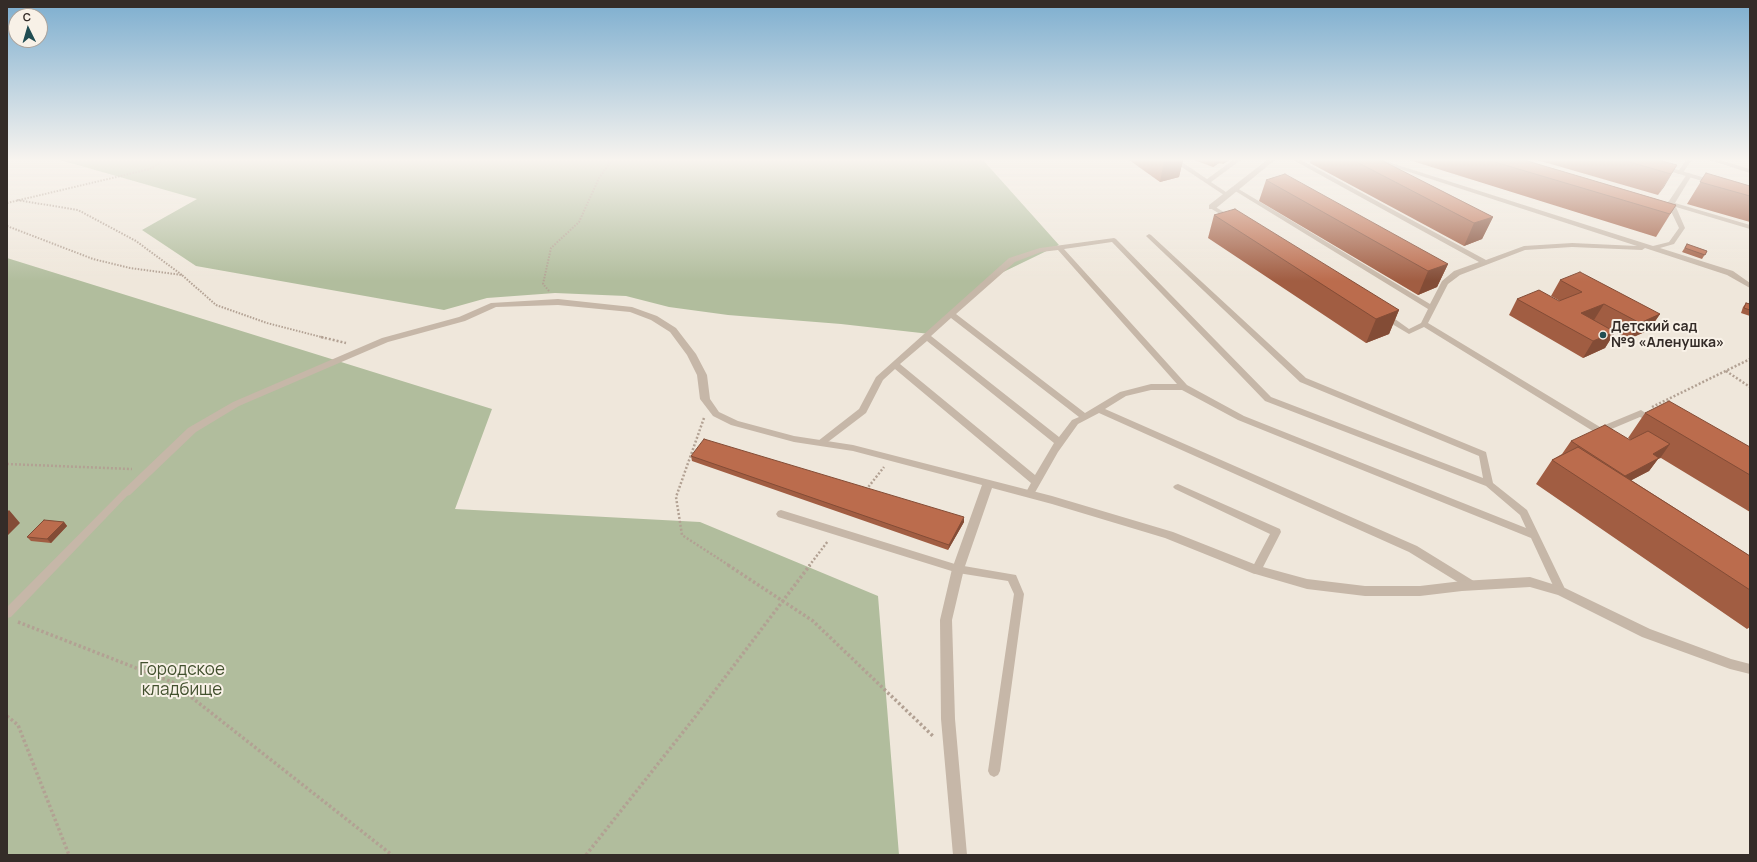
<!DOCTYPE html>
<html>
<head>
<meta charset="utf-8">
<style>
  body { margin:0 }
  #map { position:relative; width:1757px; height:862px; overflow:hidden; background:#efe7db; font-family:Manrope,sans-serif }
  canvas { display:block }
  .frame { position:absolute; inset:0; border:8px solid #342c28; pointer-events:none }
  .north { position:absolute; left:8px; top:8px; width:40px; height:40px; box-sizing:border-box; background:#f8f1e7; border:1px solid #aaa29b; border-radius:50%; rotate:355deg; font-size:11px; font-weight:700; line-height:16px; text-align:center; color:#342c28 }
  .north::after { content:''; display:block; margin:auto; width:14px; height:18px; background:#214d52; clip-path:polygon(50% 0,100% 100%,50% 72%,0 100%) }
</style>
</head>
<body>
<div id="map">
<canvas width="1757" height="862"></canvas>
<div class="frame"></div>
<div class="north">С</div>
</div>
<script>
const ctx = document.querySelector('canvas').getContext('2d');
ctx.lineJoin = 'round';
function fillPath(path, color) { ctx.fillStyle = color; ctx.fill(path, 'evenodd'); }
const poly = rows => new Path2D(rows.map(r => 'M' + r).join(''));
function trace(path, color, width, dash) { ctx.strokeStyle = color; ctx.lineWidth = width; ctx.lineCap = dash ? 'butt' : 'round'; ctx.setLineDash(dash || []); ctx.stroke(path); }
function write(font, color, halo, rows, align = 'center') {
  ctx.font = font + ' Manrope,sans-serif'; ctx.lineWidth = 4; ctx.setLineDash([]); ctx.textBaseline = 'middle'; ctx.strokeStyle = halo; ctx.fillStyle = color; for (const [text, x, y, turn = 0] of rows) {
    ctx.save(); ctx.translate(x, y); ctx.rotate((+turn || 0) * Math.PI / 180); ctx.textAlign = isNaN(turn) ? turn : align; if (halo) ctx.strokeText(text, 0, 0); ctx.fillText(text, 0, 0); ctx.restore();
  }
}
const green = poly([
  [60,160,983,160,1059,245,995,276,930,334,841,324,728,315,669,307,626,296,555,293,487,298,444,310,196,266,142,230,197,199],
  [7,258,492,409,455,509,700,522,878,596,899,855,7,855]
]);
const pathFar2 = poly([
  [17,200,78,210,136,241,182,275],
  [7,203,150,169,164,160],
  [7,226,93,259,130,268,182,275,216,305,267,323,325,338],
  [549,291,543,284,551,248,579,222,599,178,612,160]
]);
const pathFar1 = poly([
  [321,337,346,343],
  [1726,371,1750,387],
  [1652,407,1750,359],
  [704,418,676,497,682,535,730,566],
  [7,464,132,469],
  [866,490,884,467],
  [809,566,828,541]
]);
const path = poly([
  [728,565,813,621,933,736],
  [18,622,172,682,392,855],
  [7,716,18,725,69,855],
  [586,855,695,717,810,565]
]);
const lane = poly([
  [1171,160,1179,160,1207,179,1233,160,1241,160,1211,182,1229,194,1229,196,1227,197,1171,160],
  [1293,160,1301,160,1486,260,1524,246,1572,243,1637,246,1372,160,1382,160,1653,246,1669,242,1679,228,1668,205,1666,203,1669,201,1687,174,1691,174,1692,175,1675,203,1750,225,1750,229,1676,207,1685,228,1674,244,1660,248,1733,271,1750,283,1750,288,1727,275,1645,248,1642,250,1572,247,1525,250,1460,275,1448,284,1428,323,1600,427,1641,410,1658,421,1654,424,1640,417,1602,433,1596,433,1424,327,1409,334,1382,318,1381,316,1382,314,1388,314,1409,329,1421,323,1428,309,1232,189,1237,188,1430,304,1442,281,1454,271,1479,262,1293,160],
  [1686,160,1692,160,1682,174,1678,174,1677,173,1686,160],
  [1709,160,1720,160,1750,169,1750,173,1709,160],
  [1212,205,1234,218,1235,219,1234,220,1230,220,1210,208,1210,206,1212,205],
  [1149,234,1151,235,1306,378,1486,452,1493,483,1527,510,1566,591,1565,594,1561,595,1557,594,1531,538,1238,420,1182,390,1151,390,1126,396,1105,409,1417,546,1477,583,1478,586,1477,589,1473,590,1469,589,1409,552,1099,413,1078,424,1058,452,1033,496,1030,497,1027,496,1025,494,1031,483,895,369,883,380,866,413,824,445,818,445,816,443,818,441,859,409,876,377,1009,258,1040,248,1114,238,1116,239,1271,397,1483,478,1479,456,1300,382,1147,237,1146,236,1149,234],
  [1112,242,1265,401,1486,486,1520,515,1526,528,1244,416,1187,385,1064,249,1112,242],
  [1058,250,1177,384,1151,384,1120,392,1085,413,956,314,1015,262,1041,252,1058,250],
  [951,318,1079,417,1072,420,1059,437,931,336,951,318],
  [927,341,1054,443,1035,475,900,364,927,341],
  [1178,484,1280,529,1281,532,1260,573,1256,574,1252,573,1251,570,1270,534,1175,489,1173,487,1175,485,1178,484],
  [126,489,129,490,131,492,129,494,11,617,7,618,7,607,123,490,126,489],
  [781,510,958,565,1016,575,1024,594,1000,771,998,775,994,777,990,775,988,771,1014,594,1008,581,958,573,778,517,776,514,778,511,781,510]
]);
const street = poly([
  [1267,160,1275,160,1215,209,1209,209,1209,205,1267,160],
  [1633,160,1645,160,1719,182,1712,184,1633,160],
  [558,299,632,307,657,316,676,328,696,354,707,375,710,399,719,412,738,421,794,436,853,445,1052,496,1173,532,1259,566,1307,579,1365,586,1420,586,1462,581,1530,577,1565,588,1650,629,1731,659,1750,664,1750,674,1730,669,1642,637,1558,595,1530,587,1462,591,1420,596,1365,596,1307,589,1252,573,1165,538,1052,504,992,488,964,569,952,620,955,719,967,855,953,855,941,719,940,620,952,569,982,485,853,451,794,442,731,425,713,416,700,399,697,375,687,355,670,332,651,320,630,312,558,305,496,307,465,321,388,342,239,406,196,432,130,495,126,496,122,495,121,492,188,428,233,402,382,338,459,317,491,303,558,299]
]);
const wall = poly([
  [1129,160,1183,160,1179,177,1160,182],
  [1194,160,1229,160,1223,164,1219,163,1213,167],
  [1311,160,1381,160,1493,217,1482,239,1464,246,1310,163],
  [1409,160,1524,160,1676,205,1656,237],
  [1537,160,1658,160,1677,165,1658,195],
  [1706,173,1750,186,1750,222,1687,204],
  [1266,180,1448,264,1437,287,1418,295,1259,201],
  [1214,215,1399,310,1389,334,1366,343,1208,238],
  [1687,244,1707,251,1702,259,1682,252],
  [1560,280,1660,314,1649,330,1629,339,1615,332,1605,348,1583,358,1509,315,1517,299,1560,301,1551,296],
  [1746,303,1750,304,1750,316,1741,313,1743,307],
  [1645,413,1750,447,1750,512,1661,458,1658,459,1649,471,1631,480,1750,556,1750,627,1747,629,1536,484,1552,460,1562,454,1571,441,1630,440,1631,440,1628,438],
  [691,456,964,522,948,550,692,461],
  [64,522,67,526,51,543,31,541,27,537]
]);
const shadedWall = poly([
  [1164,160,1183,160,1179,177,1160,182],
  [1215,160,1220,160,1219,163,1213,167],
  [1224,160,1229,160,1223,164],
  [1677,165,1664,187,1658,195,1671,174],
  [1493,217,1482,239,1464,246,1474,223],
  [1448,264,1437,287,1418,295,1428,271],
  [1604,304,1594,320,1572,330,1581,313],
  [1399,310,1389,334,1366,343,1376,319],
  [1660,314,1649,330,1629,339,1640,323],
  [1615,332,1605,348,1583,358,1593,341],
  [1670,444,1661,457,1658,459,1649,471,1615,489,1625,476,1653,454],
  [9,510,20,523,7,536,7,512],
  [964,517,964,522,948,550,949,545],
  [64,522,67,526,51,543,47,539]
]);
const building = poly([
  [1353,160,1381,160,1493,217,1474,223,1353,160],
  [1488,160,1524,160,1676,205,1670,214,1488,160],
  [1623,160,1658,160,1677,165,1671,174,1623,160],
  [1706,173,1750,186,1750,196,1700,182,1706,173],
  [1285,174,1448,264,1428,271,1266,180,1285,174],
  [1235,209,1399,310,1376,319,1214,215,1235,209],
  [1687,244,1707,251,1705,255,1685,248,1687,244],
  [1580,272,1660,314,1640,323,1604,304,1581,313,1615,332,1593,341,1517,299,1539,290,1559,301,1582,292,1560,280,1580,272],
  [1746,303,1750,304,1750,310,1744,308,1746,303],
  [1669,401,1750,447,1750,475,1645,413,1669,401],
  [1605,425,1630,440,1648,431,1670,444,1653,454,1659,458,1625,476,1619,472,1571,441,1605,425],
  [704,439,964,517,949,545,691,456,704,439],
  [1578,447,1750,556,1750,590,1552,460,1578,447],
  [44,520,64,522,47,539,27,537,44,520]
]);
const markers = [
  [1603,335,4,"#214d52"]
];
const poiNames = [
  ["Детский сад",1611,327],
  ["№9 «Аленушка»",1611,343]
];
const nearParknames = [
  ["Городское",182,670],
  ["кладбище",182,690]
];
fillPath(green, '#b1bd9d');
trace(pathFar2, '#b2a193', 2, [1.5, 1.5]);
trace(pathFar1, '#b2a193', 2.5, [2, 2]);
trace(path, '#b2a193', 3.5, [2.5, 2.5]);
fillPath(lane, '#c6b7a8');
fillPath(street, '#c6b7a8');
fillPath(wall, '#a15d42');
fillPath(shadedWall, '#834c36');
fillPath(building, '#bb6c4d');
trace(building, '#834c36', 1);
const sky = ctx.createLinearGradient(0, 0, 0, 281);
sky.addColorStop(0, '#7daecf');
sky.addColorStop(0.57, '#f8f4ef');
sky.addColorStop(1, '#f8f4ef00');
ctx.fillStyle = sky;
ctx.fillRect(0, 0, 1757, 281);
for (const [x, y, r, color] of markers) { const dot = new Path2D(); dot.arc(x, y, r, 0, 2 * Math.PI); ctx.fillStyle = color; ctx.fill(dot); trace(dot, '#f8f1e7', 1.5); }
write('bold 14px', '#342c28', '#f8f1e7', poiNames, 'left');
write('17px', '#42502e', '#f8f1e7', nearParknames);
</script>
</body>
</html>
